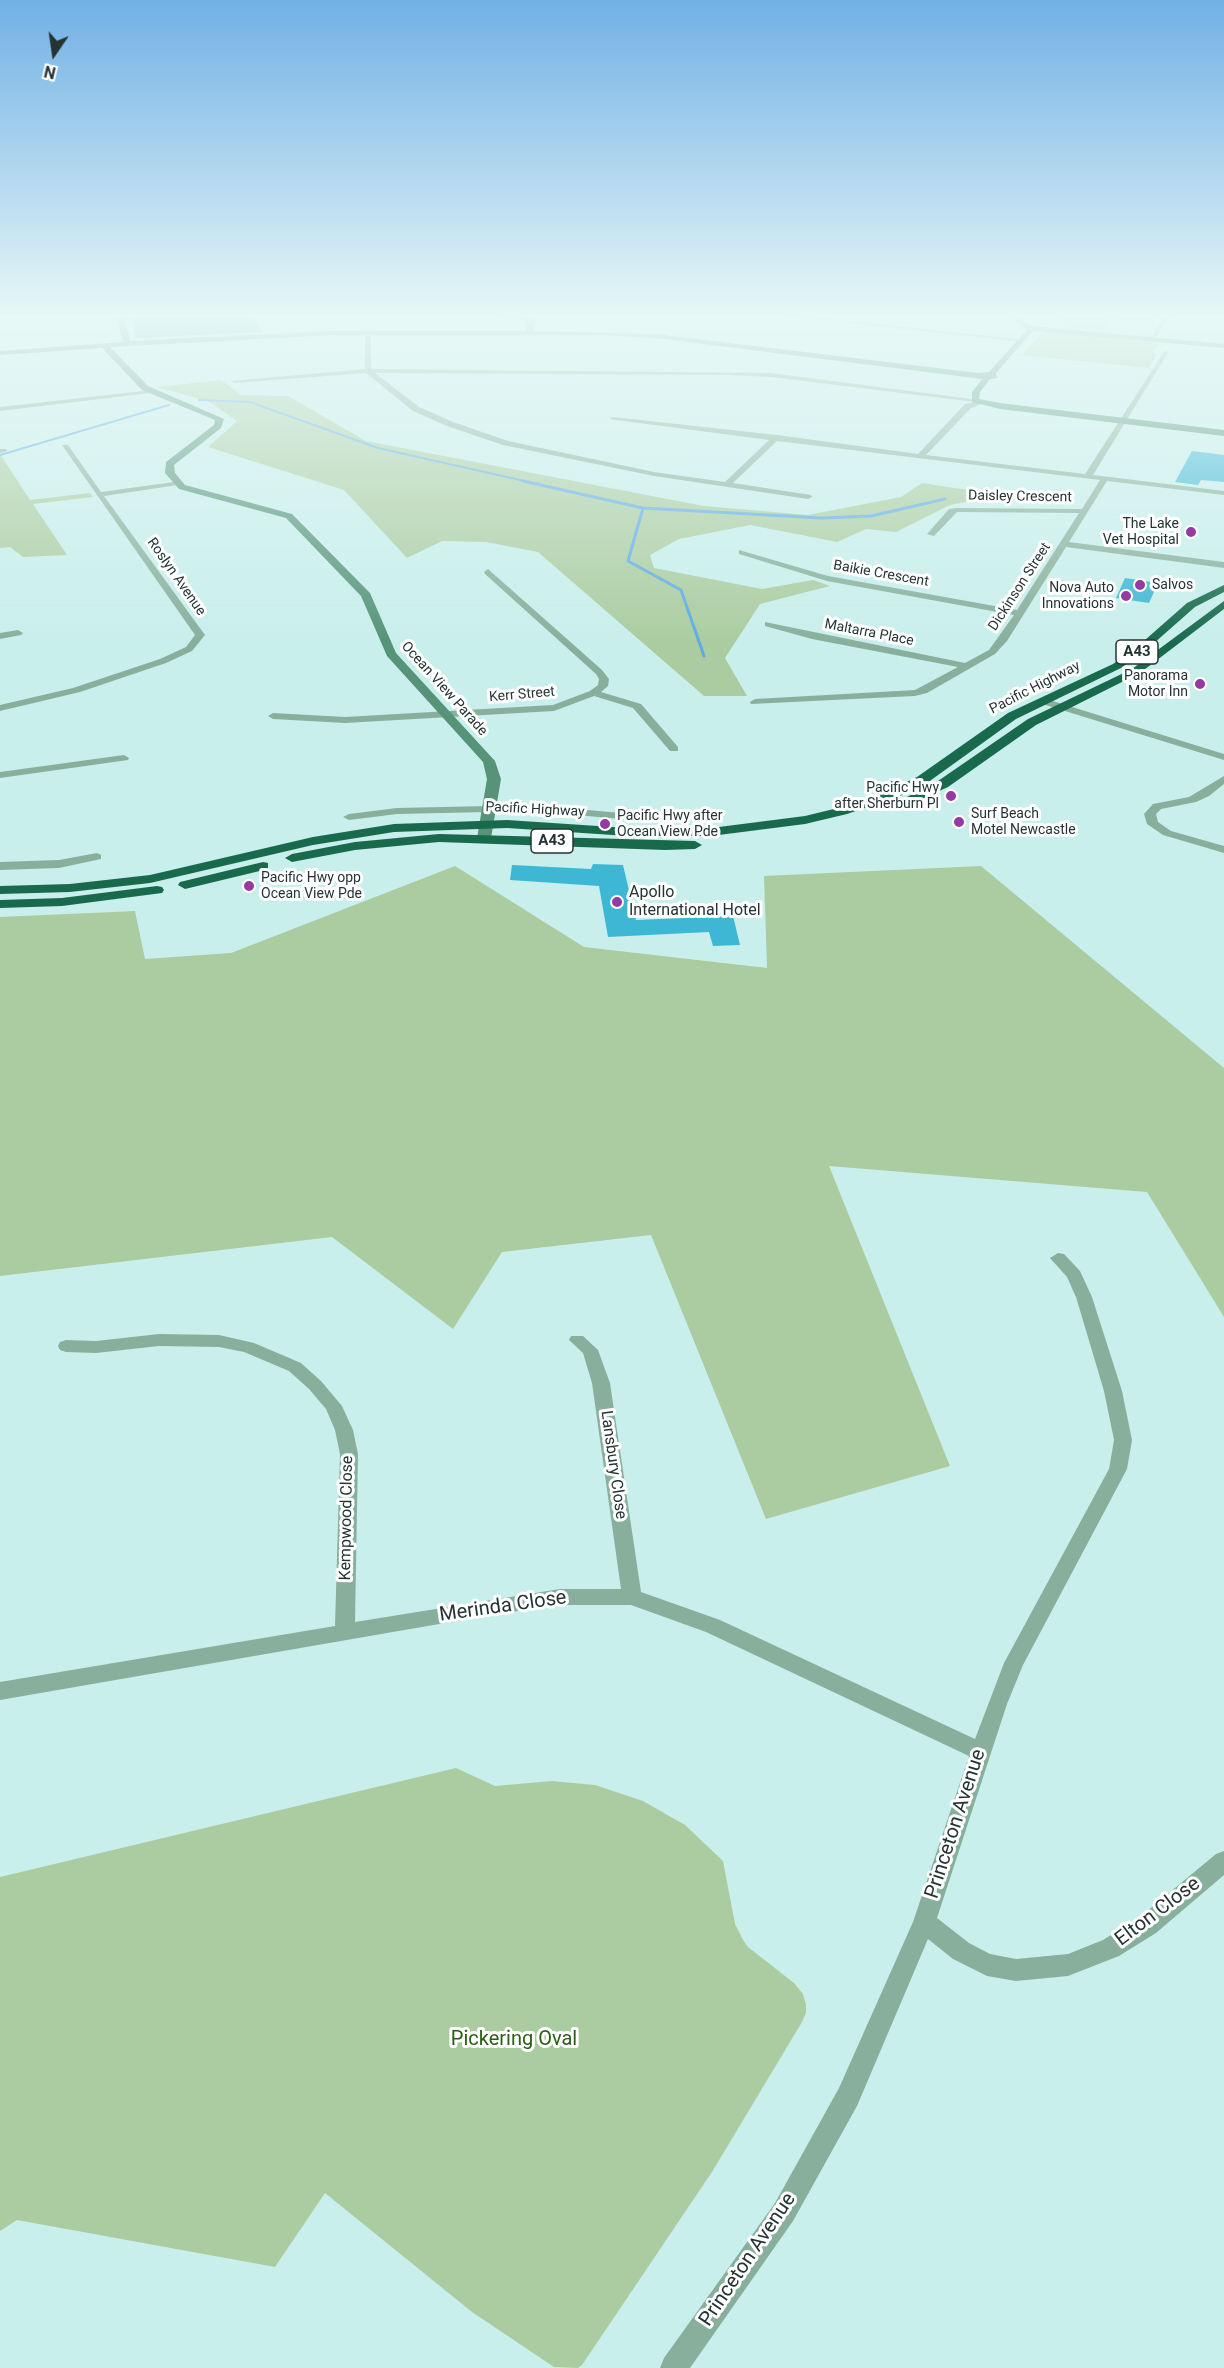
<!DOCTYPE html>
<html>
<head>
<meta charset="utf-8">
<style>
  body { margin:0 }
  #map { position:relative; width:1224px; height:2368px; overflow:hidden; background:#c9efec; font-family:Roboto,sans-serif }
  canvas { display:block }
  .north { position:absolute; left:24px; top:24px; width:60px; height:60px; -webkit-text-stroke:4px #fff; paint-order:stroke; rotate:193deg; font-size:16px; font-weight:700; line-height:24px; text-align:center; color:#253433 }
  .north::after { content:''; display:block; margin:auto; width:21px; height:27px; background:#253433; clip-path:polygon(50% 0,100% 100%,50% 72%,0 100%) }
</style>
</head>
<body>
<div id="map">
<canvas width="1224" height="2368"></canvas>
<div class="north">N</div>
</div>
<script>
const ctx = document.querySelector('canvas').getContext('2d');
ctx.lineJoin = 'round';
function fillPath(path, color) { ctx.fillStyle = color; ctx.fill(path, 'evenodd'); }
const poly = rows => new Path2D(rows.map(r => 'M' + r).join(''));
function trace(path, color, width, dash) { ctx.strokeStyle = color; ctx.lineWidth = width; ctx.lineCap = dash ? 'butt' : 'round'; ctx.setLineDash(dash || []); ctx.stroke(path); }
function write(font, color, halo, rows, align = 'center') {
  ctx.font = font + ' Roboto,sans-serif'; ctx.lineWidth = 6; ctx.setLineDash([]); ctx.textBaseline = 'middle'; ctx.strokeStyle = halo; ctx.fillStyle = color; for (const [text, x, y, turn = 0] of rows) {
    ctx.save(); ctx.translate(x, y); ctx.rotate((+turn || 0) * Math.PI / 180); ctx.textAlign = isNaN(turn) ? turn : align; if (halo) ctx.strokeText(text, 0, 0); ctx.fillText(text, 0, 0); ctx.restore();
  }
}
const green = poly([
  [1052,313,1158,313,1151,323,1110,319,1102,331,1065,327,1056,313],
  [1044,331,1159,343,1153,352,1156,355,1149,368,1022,355],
  [221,380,241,395,288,396,366,441,704,506,808,515,901,497,922,483,1001,495,950,505,896,532,866,529,837,542,750,525,679,539,650,555,654,568,762,589,813,580,830,586,760,604,725,658,747,696,704,696,538,552,486,542,442,541,407,558,344,490,208,447,237,421,208,401,156,387],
  [0,454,30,500,90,493,93,497,33,504,67,555,23,557,10,547,0,548],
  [455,866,584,947,767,968,764,876,981,866,1224,1068,1224,1317,1147,1192,829,1166,950,1466,766,1519,651,1235,502,1252,453,1329,332,1237,0,1276,0,917,135,911,145,959,231,953],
  [456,1768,495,1786,552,1781,595,1785,643,1801,685,1825,723,1861,735,1924,743,1940,748,1947,794,1983,803,1994,806,2005,806,2013,802,2022,712,2172,582,2365,578,2368,554,2367,472,2312,325,2193,275,2267,17,2220,0,2231,0,1877]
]);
const streamFar1 = poly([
  [199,400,250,402,378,448,529,482],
  [0,455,169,405]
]);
const stream = poly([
  [523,481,643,508,822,518,871,516,945,499],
  [643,508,628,561,681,590,704,656]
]);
const building = poly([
  [136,313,252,313,262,332,136,338,132,321],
  [1192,451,1224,455,1224,482,1201,480,1198,485,1175,482],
  [1125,578,1158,583,1149,603,1116,598],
  [593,864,623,865,636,920,733,916,740,945,713,946,709,932,608,937,599,886,510,880,512,865,591,869]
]);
const street = poly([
  [758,313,775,313,1026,340,1023,342,758,313],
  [1166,313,1172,313,1154,340,1150,340,1166,313],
  [1208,313,1224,313,1224,315,1211,315,1208,313],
  [368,330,371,332,371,369,771,373,979,400,975,402,771,377,728,375,375,373,419,407,453,422,508,441,654,472,725,482,769,440,609,419,613,417,777,435,918,454,965,404,980,401,982,404,971,408,926,455,1085,474,1164,352,1169,351,1093,475,1224,491,1224,495,1107,481,1069,542,1224,562,1224,568,1066,547,1007,641,995,654,927,693,915,696,751,704,750,702,755,699,915,690,958,667,812,639,765,626,765,622,965,663,989,650,1014,615,827,581,739,554,739,550,828,576,1017,610,1079,513,957,512,934,536,927,534,949,509,957,508,1082,509,1100,480,777,441,733,483,811,495,812,497,808,499,654,476,503,445,447,426,413,411,366,373,234,383,231,381,365,369,365,332,368,330],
  [152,390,150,393,0,411,0,407,152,390],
  [62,445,68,445,101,492,181,481,181,485,178,485,104,496,205,635,192,651,166,663,80,692,0,711,0,705,73,688,160,659,186,647,195,635,62,445],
  [0,449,6,449,7,451,0,453,0,449],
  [488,569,602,670,609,679,608,686,601,692,641,704,678,747,678,751,670,751,633,708,594,696,554,711,345,723,273,719,268,716,273,713,345,717,553,705,590,691,598,685,599,679,596,674,485,574,484,572,488,569],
  [18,630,23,633,21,635,0,639,0,633,18,630],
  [1043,698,1224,754,1224,760,1039,703,1038,701,1043,698],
  [124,755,129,758,128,760,0,778,0,772,124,755],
  [1224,776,1224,784,1209,796,1196,802,1161,809,1156,814,1158,822,1171,831,1224,846,1224,853,1163,835,1147,824,1144,814,1153,804,1189,797,1224,776],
  [489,806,576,809,655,816,661,819,655,822,576,815,489,812,397,814,349,820,343,817,349,814,397,808,489,806],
  [97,853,101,855,101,859,59,868,0,870,0,862,59,860,97,853],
  [1058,1253,1064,1254,1080,1271,1092,1297,1122,1391,1132,1440,1127,1469,1023,1665,1007,1704,937,1918,969,1943,990,1954,1016,1959,1068,1954,1103,1940,1140,1917,1216,1854,1224,1851,1224,1875,1156,1933,1119,1956,1068,1976,1016,1981,987,1976,953,1959,928,1939,857,2106,793,2221,690,2368,660,2368,664,2358,775,2203,839,2088,913,1922,969,1756,706,1632,631,1605,560,1605,497,1614,0,1700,0,1682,335,1626,340,1454,335,1430,326,1409,309,1389,289,1371,244,1352,219,1347,159,1346,96,1353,66,1352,60,1350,58,1346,60,1342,66,1340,96,1341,159,1334,219,1335,254,1343,301,1363,321,1381,342,1406,353,1430,358,1454,355,1622,560,1589,621,1589,592,1383,583,1353,569,1340,571,1336,583,1336,598,1350,610,1383,641,1592,720,1620,975,1739,1004,1663,1109,1469,1114,1440,1104,1391,1076,1297,1067,1277,1050,1258,1058,1253]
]);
const secondary = poly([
  [122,313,129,313,125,321,130,341,334,331,526,331,526,321,485,313,501,313,531,317,535,321,533,331,656,334,978,373,989,372,1024,333,1026,329,1003,313,1011,313,1032,326,1224,344,1224,348,1033,331,996,373,997,378,990,379,980,392,979,399,1000,403,1224,430,1224,436,1000,409,972,402,972,392,982,379,656,338,602,335,334,335,110,347,148,386,224,419,221,428,174,465,175,473,185,485,292,514,370,593,396,653,495,761,501,779,491,838,484,842,477,838,487,779,483,762,387,656,361,596,286,518,179,489,165,473,166,462,214,425,215,420,142,390,102,348,0,355,0,351,123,342,117,321,122,313]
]);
const highway = poly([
  [1224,585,1224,592,1195,607,1145,651,1121,668,1016,719,927,783,900,796,847,814,805,824,711,836,628,836,507,828,394,832,313,845,150,883,70,892,0,894,0,886,70,884,150,875,313,837,394,824,507,820,628,828,711,828,805,816,838,808,890,790,917,777,1008,713,1113,664,1137,647,1187,603,1224,585],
  [1224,601,1224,609,1140,673,1036,725,948,787,913,803,903,803,901,800,938,781,1028,719,1132,669,1224,601],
  [439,834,695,841,702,845,695,849,665,850,439,842,355,850,292,862,285,858,292,854,355,842,439,834],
  [263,862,268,863,268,869,185,889,178,885,180,882,263,862],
  [157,886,162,887,164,890,162,893,62,906,0,908,0,900,62,898,157,886]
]);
const markers = [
  [1191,532,6,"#9639a2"],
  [1140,585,6,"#9639a2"],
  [1126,596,6,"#9639a2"],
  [1200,684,6,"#9639a2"],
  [951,796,6,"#9639a2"],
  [959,822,6,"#9639a2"],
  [605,824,6,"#9639a2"],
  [249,886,6,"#9639a2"],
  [617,902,6,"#9639a2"]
];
const farStreetnames = [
  ["Daisley Crescent",1020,497,1],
  ["Baikie Crescent",881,574,10],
  ["Roslyn Avenue",176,577,55],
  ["Dickinson Street",1020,587,-57],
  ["Maltarra Place",869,633,11],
  ["Pacific Highway",1035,688,-27],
  ["Ocean View Parade",444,689,48],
  ["Kerr Street",522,695,-5],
  ["Pacific Highway",535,810,3]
];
const farPoinames = [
  ["The Lake",1179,524],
  ["Vet Hospital",1179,540],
  ["Salvos",1152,585,"left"],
  ["Nova Auto",1114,588],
  ["Innovations",1114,604],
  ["Panorama",1188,676],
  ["Motor Inn",1188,692],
  ["Pacific Hwy",939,788],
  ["after Sherburn Pl",939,804],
  ["Surf Beach",971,814,"left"],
  ["Motel Newcastle",971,830,"left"],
  ["Pacific Hwy after",617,816,"left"],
  ["Ocean View Pde",617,832,"left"],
  ["Pacific Hwy opp",261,878,"left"],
  ["Ocean View Pde",261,894,"left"]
];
const shields = [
  [1137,652,42],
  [552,841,42]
];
const shieldNames = [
  ["A43",1137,652],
  ["A43",552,841]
];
const poiNames = [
  ["Apollo",629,893],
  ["International Hotel",629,911]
];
const streetNames = [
  ["Lansbury Close",613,1465,82],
  ["Kempwood Close",347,1518,-89]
];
const nearStreetnames = [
  ["Merinda Close",503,1607,-8],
  ["Princeton Avenue",956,1824,-72],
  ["Elton Close",1158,1912,-37],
  ["Princeton Avenue",748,2260,-56]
];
const nearParknames = [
  ["Pickering Oval",514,2040]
];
fillPath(green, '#abcca0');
trace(streamFar1, '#5faae3', 2);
trace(stream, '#5faae3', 3);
fillPath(building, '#3eb7d4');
fillPath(street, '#88af9c');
fillPath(secondary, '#569379');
fillPath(highway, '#196a4d');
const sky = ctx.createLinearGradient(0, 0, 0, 644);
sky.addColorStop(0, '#71b0e6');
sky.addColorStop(0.49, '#e7f8f6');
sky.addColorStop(1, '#e7f8f600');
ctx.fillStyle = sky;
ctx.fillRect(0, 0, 1224, 644);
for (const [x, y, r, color] of markers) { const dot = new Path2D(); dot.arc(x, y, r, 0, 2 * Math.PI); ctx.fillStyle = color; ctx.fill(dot); trace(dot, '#fff', 2); }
write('14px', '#253433', '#fff', farStreetnames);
write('14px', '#253433', '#fff', farPoinames, 'right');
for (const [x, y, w] of shields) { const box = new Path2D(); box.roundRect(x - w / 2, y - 12, w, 24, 4.5); ctx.fillStyle = '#fff'; ctx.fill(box); trace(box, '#253433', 1.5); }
write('bold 15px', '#253433', null, shieldNames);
write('16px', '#253433', '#fff', poiNames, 'left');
write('16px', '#253433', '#fff', streetNames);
write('20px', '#253433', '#fff', nearStreetnames);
write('20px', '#2c5d17', '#fff', nearParknames);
</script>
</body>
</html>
